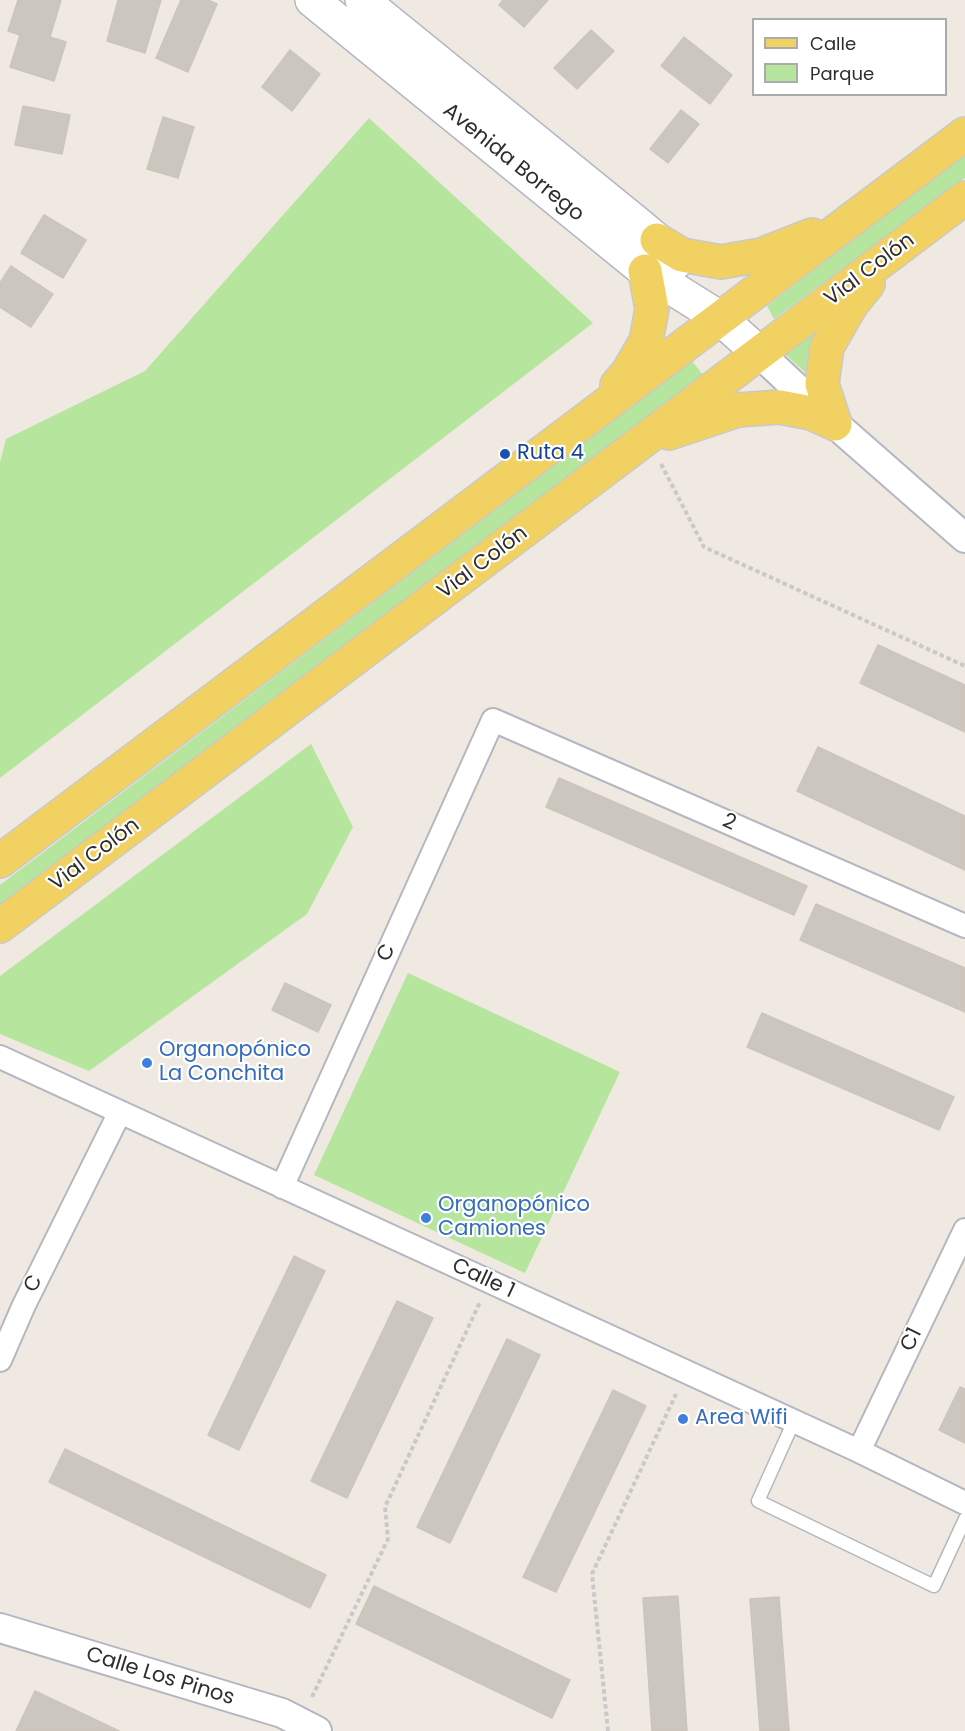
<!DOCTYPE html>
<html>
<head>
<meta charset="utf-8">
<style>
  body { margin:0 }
  #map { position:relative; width:965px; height:1731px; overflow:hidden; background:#efe9e1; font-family:Poppins,sans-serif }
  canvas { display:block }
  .legend { position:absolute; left:752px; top:18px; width:195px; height:78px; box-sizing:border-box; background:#fff; border:2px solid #ababab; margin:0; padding:8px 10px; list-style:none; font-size:18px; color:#2e2e2e }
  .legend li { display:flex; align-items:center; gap:12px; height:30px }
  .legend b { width:30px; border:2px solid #ababab }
</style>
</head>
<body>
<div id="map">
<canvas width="965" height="1731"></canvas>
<ul class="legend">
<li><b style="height:8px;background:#f2d163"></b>Calle</li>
<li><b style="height:16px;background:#b6e59e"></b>Parque</li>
</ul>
</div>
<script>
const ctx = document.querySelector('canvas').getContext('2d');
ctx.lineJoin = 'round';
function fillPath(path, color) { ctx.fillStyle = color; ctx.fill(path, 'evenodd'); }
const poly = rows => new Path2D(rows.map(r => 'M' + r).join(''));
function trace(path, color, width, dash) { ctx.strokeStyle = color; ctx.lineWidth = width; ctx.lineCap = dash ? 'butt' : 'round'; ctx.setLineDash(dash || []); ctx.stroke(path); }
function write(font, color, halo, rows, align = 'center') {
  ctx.font = font + ' Poppins,sans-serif'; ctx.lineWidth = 4.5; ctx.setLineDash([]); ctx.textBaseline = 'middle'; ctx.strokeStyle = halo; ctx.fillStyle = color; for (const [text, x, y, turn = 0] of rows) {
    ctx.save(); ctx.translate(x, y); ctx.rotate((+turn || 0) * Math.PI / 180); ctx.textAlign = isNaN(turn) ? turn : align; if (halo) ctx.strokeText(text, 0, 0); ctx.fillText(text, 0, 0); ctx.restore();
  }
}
const green = poly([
  [369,118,593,323,0,778,0,462,6,439,145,371],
  [965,154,965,178,774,319,767,306],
  [821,325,808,375,785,354],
  [692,361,703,375,0,906,0,885],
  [311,744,353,827,307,914,89,1071,0,1034,0,976],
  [408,973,620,1072,525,1273,314,1175]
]);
const building = poly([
  [18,0,61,0,50,37,66,42,54,81,10,67,20,35,8,31,18,0],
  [118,0,161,0,145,53,107,41,118,0],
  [181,0,208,0,217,4,188,72,156,58,181,0],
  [503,0,548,0,524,27,499,5,503,0],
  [591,30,614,51,577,89,554,68,591,30],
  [684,37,732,75,710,104,661,66,684,37],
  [290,50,320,74,292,111,262,87,290,50],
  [23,106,70,115,62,154,15,145,23,106],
  [681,110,699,124,668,163,650,149,681,110],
  [163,117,194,127,178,178,147,169,163,117],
  [44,215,86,240,63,278,21,253,44,215],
  [11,266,53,294,31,327,0,307,0,283,11,266],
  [878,645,965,685,965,732,860,683,878,645],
  [818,747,965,816,965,870,797,791,818,747],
  [559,778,807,886,794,915,546,807,559,778],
  [816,904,965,968,965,1012,800,940,816,904],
  [285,983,331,1005,318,1032,272,1010,285,983],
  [762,1013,954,1097,939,1130,747,1047,762,1013],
  [294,1256,325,1271,239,1450,208,1435,294,1256],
  [397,1301,433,1318,347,1498,311,1481,397,1301],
  [507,1339,540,1355,450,1543,417,1527,507,1339],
  [960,1387,965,1389,965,1443,939,1430,960,1387],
  [613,1390,646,1406,556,1592,523,1577,613,1390],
  [65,1449,326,1575,310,1608,49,1482,65,1449],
  [374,1586,570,1680,552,1718,356,1624,374,1586],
  [678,1596,687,1731,652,1731,643,1598,678,1596],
  [779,1597,789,1731,760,1731,750,1599,779,1597],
  [35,1691,119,1731,16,1731,35,1691]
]);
const path = poly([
  [661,464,704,547,965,666],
  [312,1697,388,1539,385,1507,480,1302],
  [608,1731,592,1574,676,1394]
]);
const service = poly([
  [794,1421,758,1501,934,1586,965,1519]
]);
const minor = poly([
  [0,1057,859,1451,965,1503],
  [282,1187,493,720,965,926],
  [0,1360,24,1305,120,1112],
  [859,1451,965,1230]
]);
const tertiary = poly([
  [759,353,835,424,965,538],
  [0,1628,282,1713,317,1731]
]);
const secondary = poly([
  [312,0,645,271,720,318,759,353],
  [362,0,638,224,657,240,675,263]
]);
const primary = poly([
  [657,240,682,255,721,262,761,255,812,235],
  [617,385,628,372,646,341,652,309,645,271],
  [835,424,822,384,827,347,851,305,868,284],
  [669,433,738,410,780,407,811,413,835,424],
  [0,861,965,134],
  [0,926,965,198]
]);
const markers = [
  [505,454,6,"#1a4fb4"],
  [147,1063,6,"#3f7fe0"],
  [426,1218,6,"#3f7fe0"],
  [683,1419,6,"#3f7fe0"]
];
const streetNames = [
  ["Avenida Borrego",513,163,39],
  ["Vial Colón",870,270,-37],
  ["Vial Colón",483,563,-37],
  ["2",729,823,24],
  ["Vial Colón",95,855,-37],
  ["C",387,953,-66],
  ["Calle 1",483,1279,25],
  ["C",34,1284,-63],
  ["C1",912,1340,-64],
  ["Calle Los Pinos",160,1677,17]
];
const transitNames = [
  ["Ruta 4",517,454]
];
const shopNames = [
  ["Organopónico",159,1051],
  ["La Conchita",159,1075],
  ["Organopónico",438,1206],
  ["Camiones",438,1230],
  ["Area Wifi",695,1419]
];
fillPath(green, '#b6e59e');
fillPath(building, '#cbc7bf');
trace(building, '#cbc5ba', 1.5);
trace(service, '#b4b7c1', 15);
trace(minor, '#b4b7c1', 26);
trace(tertiary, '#b4b7c1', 32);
trace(secondary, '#b4b7c1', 36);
trace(primary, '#c9c9c9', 36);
trace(path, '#c9c9c9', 4, [4.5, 3]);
trace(service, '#fff', 12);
trace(minor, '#fff', 22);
trace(tertiary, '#fff', 28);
trace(secondary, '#fff', 33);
trace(primary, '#f2d163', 33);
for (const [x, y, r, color] of markers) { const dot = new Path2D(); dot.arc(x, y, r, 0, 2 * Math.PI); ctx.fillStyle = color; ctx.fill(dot); trace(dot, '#fff', 2); }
write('21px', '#2e2e2e', '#fff', streetNames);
write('21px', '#164399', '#fff', transitNames, 'left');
write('21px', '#366cbe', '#fff', shopNames, 'left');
</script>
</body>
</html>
